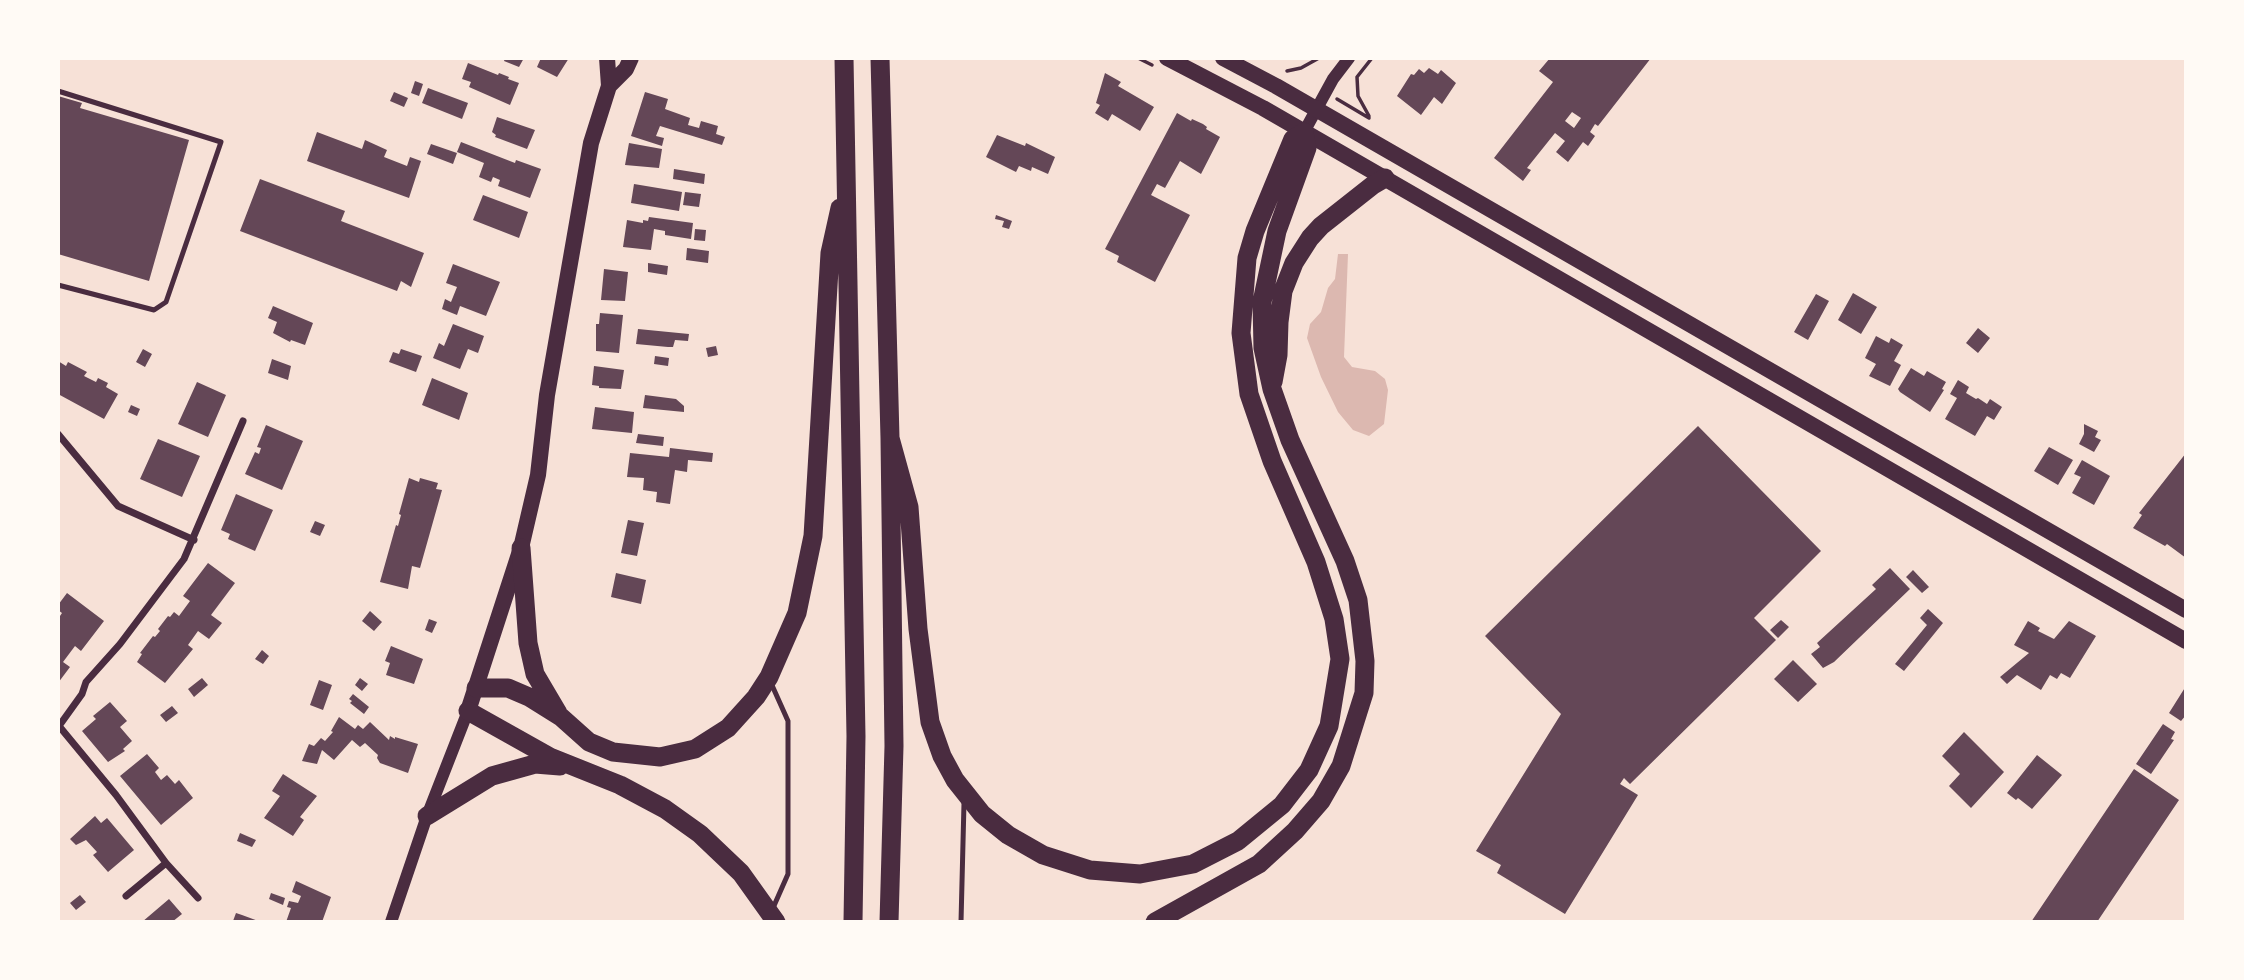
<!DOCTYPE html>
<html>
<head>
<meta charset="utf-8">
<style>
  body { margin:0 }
  #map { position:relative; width:2244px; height:980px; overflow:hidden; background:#f7e1d7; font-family:"DM Sans",sans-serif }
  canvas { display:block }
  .frame { position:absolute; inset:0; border:60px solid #fffaf5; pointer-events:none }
</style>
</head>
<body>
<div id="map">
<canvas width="2244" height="980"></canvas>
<div class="frame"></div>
</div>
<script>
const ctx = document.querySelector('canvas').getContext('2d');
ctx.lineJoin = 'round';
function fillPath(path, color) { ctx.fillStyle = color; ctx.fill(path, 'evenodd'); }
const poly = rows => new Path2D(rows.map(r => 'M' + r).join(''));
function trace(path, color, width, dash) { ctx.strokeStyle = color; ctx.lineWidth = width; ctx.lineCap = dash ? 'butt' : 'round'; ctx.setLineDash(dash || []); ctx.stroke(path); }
const water = poly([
  [1338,254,1348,254,1344,357,1352,367,1375,371,1385,379,1388,390,1384,424,1369,436,1353,430,1338,412,1321,377,1307,338,1310,324,1321,312,1328,288,1335,279]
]);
const building = poly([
  [505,58,524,58,519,67,504,61],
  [541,58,569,58,557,77,537,67],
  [1550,58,1651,58,1598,126,1595,124,1590,132,1595,136,1588,146,1583,142,1568,162,1556,152,1565,141,1555,133,1527,168,1531,170,1523,181,1494,158,1553,82,1539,71],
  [1572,112,1581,118,1574,128,1565,121],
  [468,63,498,75,499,73,509,77,508,79,519,83,510,105,469,87,471,82,462,79],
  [1429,68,1438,74,1441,70,1456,83,1442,104,1434,97,1421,115,1397,96,1411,74,1414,75,1419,69,1424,73],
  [1105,73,1121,82,1118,86,1154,107,1140,131,1112,114,1108,121,1095,113,1100,105,1096,103],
  [415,81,423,84,419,96,411,93],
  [428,88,468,103,462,119,422,103],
  [394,92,408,98,404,107,390,101],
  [645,92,668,99,665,109,690,118,688,125,699,128,701,121,718,126,716,134,725,137,722,145,660,126,656,136,664,138,662,146,631,136],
  [58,96,82,103,80,108,189,140,149,281,58,254],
  [1177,113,1191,121,1192,119,1203,124,1207,127,1206,129,1220,137,1201,174,1180,161,1165,188,1157,184,1151,195,1190,215,1155,282,1117,262,1119,256,1105,249],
  [497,117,535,130,527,149,495,137,496,135,492,132],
  [317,132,362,149,365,140,387,150,384,157,407,166,410,157,421,161,409,198,307,161],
  [997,135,1025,146,1026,143,1055,157,1048,174,1032,167,1031,171,1019,166,1016,172,986,157],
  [461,142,515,163,516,160,541,169,530,198,498,186,500,180,493,177,491,182,479,177,484,163,457,152],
  [629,143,662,149,659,168,625,165],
  [431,144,457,153,453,164,427,154],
  [674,169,705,174,704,184,673,179],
  [260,179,345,211,341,221,424,253,411,287,401,281,397,291,240,231],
  [634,184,682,192,679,211,631,203],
  [685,192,701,194,699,207,683,205],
  [483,195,528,212,519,238,473,220],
  [996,215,1012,221,1009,229,1002,227,1004,221,995,219],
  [649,217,693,223,691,239,665,235,665,231,654,229,651,250,623,247,627,220,643,223,643,220,648,221],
  [695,229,706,230,705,241,694,240],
  [687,248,709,251,708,263,686,260],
  [648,263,668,266,667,275,648,272],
  [453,264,500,282,486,316,460,306,457,315,442,309,445,299,451,302,457,287,446,283],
  [604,269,628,272,625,301,601,300],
  [1853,293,1877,307,1861,334,1838,320],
  [1816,294,1829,301,1808,340,1794,332],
  [273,306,313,323,305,345,291,340,290,342,273,333,277,322,268,318],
  [600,313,623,315,619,353,596,351,596,324,599,324],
  [453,324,484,336,478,353,468,349,460,369,433,358,439,343,444,346],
  [1978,328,1990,338,1978,353,1966,343],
  [638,329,689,334,688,341,675,340,673,347,668,347,636,344],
  [1876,336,1889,343,1891,338,1903,345,1894,361,1901,365,1890,386,1869,376,1876,364,1865,358],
  [716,346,718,355,708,357,706,348],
  [143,349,152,354,145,367,136,362],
  [401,349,422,356,416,372,389,362,393,352,399,354],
  [655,356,669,358,668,366,654,364],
  [272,359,291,366,288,380,268,373],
  [58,361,66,366,68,362,87,372,84,376,96,382,98,378,108,383,106,387,118,394,104,419,58,394],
  [594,366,624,370,621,389,599,388,599,386,592,385],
  [1911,368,1924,376,1927,371,1946,382,1942,389,1944,390,1930,412,1900,392,1898,389],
  [432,378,468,393,459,420,422,405],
  [1958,380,1969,387,1966,393,1976,399,1978,398,1987,404,1990,399,2002,407,1994,420,1987,416,1975,436,1945,419,1957,398,1950,394],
  [197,382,226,395,208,437,178,424],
  [645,395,676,399,684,406,684,412,643,408],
  [131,405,140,409,137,416,128,412],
  [595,407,634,412,632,433,592,429],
  [2084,424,2098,431,2095,437,2101,440,2094,452,2079,444,2084,434],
  [266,425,303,441,282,490,245,474,255,452,259,454,261,448,257,447],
  [1698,426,1821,551,1754,618,1776,640,1630,784,1624,778,1620,784,1638,795,1565,914,1497,873,1501,865,1476,851,1561,714,1485,636],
  [638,434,664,437,663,446,636,443],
  [158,439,200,456,182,497,140,479],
  [2049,447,2073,460,2058,485,2034,471],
  [670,448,713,453,712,462,688,460,687,472,675,470,670,504,656,502,657,492,643,490,644,478,627,477,630,453,669,457],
  [2186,453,2186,558,2167,544,2165,546,2133,528,2142,515,2139,513],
  [2082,460,2110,476,2094,505,2072,493,2081,477,2074,474],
  [409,478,419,482,420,478,438,483,436,489,442,490,420,568,412,566,408,589,380,582,396,525,398,526,401,515,399,514],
  [236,494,273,510,255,551,228,539,230,534,221,530],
  [628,520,644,523,637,556,621,553],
  [315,521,325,525,320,536,310,532],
  [208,563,235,583,211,615,222,623,209,639,198,631,188,645,193,649,165,683,137,662,142,654,140,653,153,636,155,637,160,631,158,629,168,616,170,617,174,612,179,616,190,601,183,596],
  [1890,568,1910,589,1834,662,1823,668,1811,654,1820,647,1817,643,1876,589,1872,585],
  [1913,570,1929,587,1922,593,1906,577],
  [616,573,646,580,641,604,611,597],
  [67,593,104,621,81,651,75,646,63,662,70,667,58,683,58,619,62,613,58,610,58,605],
  [1928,609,1943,623,1904,671,1895,664,1927,625,1920,618],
  [370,611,382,622,374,631,362,621],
  [429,619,437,622,432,633,425,630],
  [1781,620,1789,627,1778,638,1770,630],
  [2028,621,2040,628,2038,631,2054,639,2069,621,2096,636,2070,678,2061,673,2057,679,2050,675,2041,690,2017,675,2007,684,2000,677,2029,653,2014,645],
  [391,646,423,659,414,684,386,675,390,663,385,661],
  [262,650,269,656,263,664,255,659],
  [1793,660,1817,684,1798,702,1774,679],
  [202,678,208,685,194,697,188,689],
  [360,678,368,684,362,691,355,685],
  [319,680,332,685,323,710,310,705],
  [2186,686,2186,715,2181,721,2169,713],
  [353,694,369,707,364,714,350,703,352,701,349,699],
  [110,702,127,721,120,727,132,741,123,749,125,751,108,762,82,731,96,719,93,716],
  [172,706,178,713,166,722,160,715],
  [339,717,355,729,358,725,363,729,370,722,389,740,390,736,395,739,395,737,418,744,408,773,380,763,377,758,378,755,365,743,360,747,352,740,334,760,322,750,317,764,302,761,309,744,314,746,321,738,325,741,333,732,331,731],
  [2163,724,2175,732,2171,739,2174,740,2151,774,2136,764],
  [1964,732,2004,772,1971,808,1949,786,1960,774,1942,756],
  [147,754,159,768,155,772,161,780,167,775,175,784,179,780,193,798,161,825,120,776],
  [2037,755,2062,775,2032,809,2018,798,2016,800,2007,793],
  [2134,769,2179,800,2097,922,2031,922],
  [283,774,317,796,300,817,304,820,293,836,264,818,280,796,272,791],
  [95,816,101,823,107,818,134,850,108,872,93,855,97,852,86,840,76,845,70,839],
  [240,833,256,840,252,847,237,841],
  [296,881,331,897,322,922,286,922,291,908,287,907,289,901,298,903,301,896,292,892],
  [271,893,285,898,283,905,269,899],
  [80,895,86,902,76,910,70,903],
  [169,899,182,914,172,922,142,922],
  [236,913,242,915,261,922,233,921]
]);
const path = poly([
  [1138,58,1152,65],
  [1287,71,1301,68,1319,58],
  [1337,99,1369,118],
  [1369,116,1358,96,1357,77,1372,58]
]);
const service = poly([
  [58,91,221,142,166,302,154,310,58,285],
  [771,683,788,721,788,874,773,908],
  [961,922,964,803]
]);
const minor = poly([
  [58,434,118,506,194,540],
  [126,896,166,863],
  [198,898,166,863,116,795,59,726,82,694,86,682,120,644,184,559,243,421]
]);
const tertiary = poly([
  [1304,132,1333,79,1349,58],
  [391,922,427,816,468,711]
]);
const primary = poly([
  [1167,58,1263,108,2186,641],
  [1223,58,1276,86,2186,610],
  [609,86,626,69,631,58],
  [468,711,521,548,538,475,547,395,591,143,609,86,607,58]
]);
const motorway = poly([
  [844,58,856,736,853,922],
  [880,58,890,438,894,746,889,922],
  [1273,382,1278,355,1279,322,1283,291,1294,263,1310,238,1321,226,1373,185,1385,178],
  [890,438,909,507,918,629,930,722,942,756,955,780,982,814,1008,835,1043,855,1090,870,1140,874,1193,864,1238,841,1282,805,1309,770,1329,726,1340,659,1334,619,1316,562,1272,461,1249,394,1241,333,1247,258,1255,231,1293,139,1304,132,1307,148,1277,231,1262,302,1263,348,1272,389,1290,440,1345,561,1358,600,1365,661,1364,693,1341,766,1321,801,1295,831,1259,864,1155,922],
  [521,548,528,643,535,674,558,713],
  [476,688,508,688,529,697,561,717,589,742,613,752,660,757,695,749,728,728,756,697,769,677,797,613,813,536,830,253,840,208],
  [468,711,550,757,620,785,665,809,700,834,741,873,776,922],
  [427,816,492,776,535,764,560,766]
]);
fillPath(water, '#dcb8b0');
fillPath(building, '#644757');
trace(path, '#4a2c40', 3.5);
trace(service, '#4a2c40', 5);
trace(minor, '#4a2c40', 7);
trace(tertiary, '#4a2c40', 12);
trace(primary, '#4a2c40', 16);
trace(motorway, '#4a2c40', 19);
</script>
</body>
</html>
